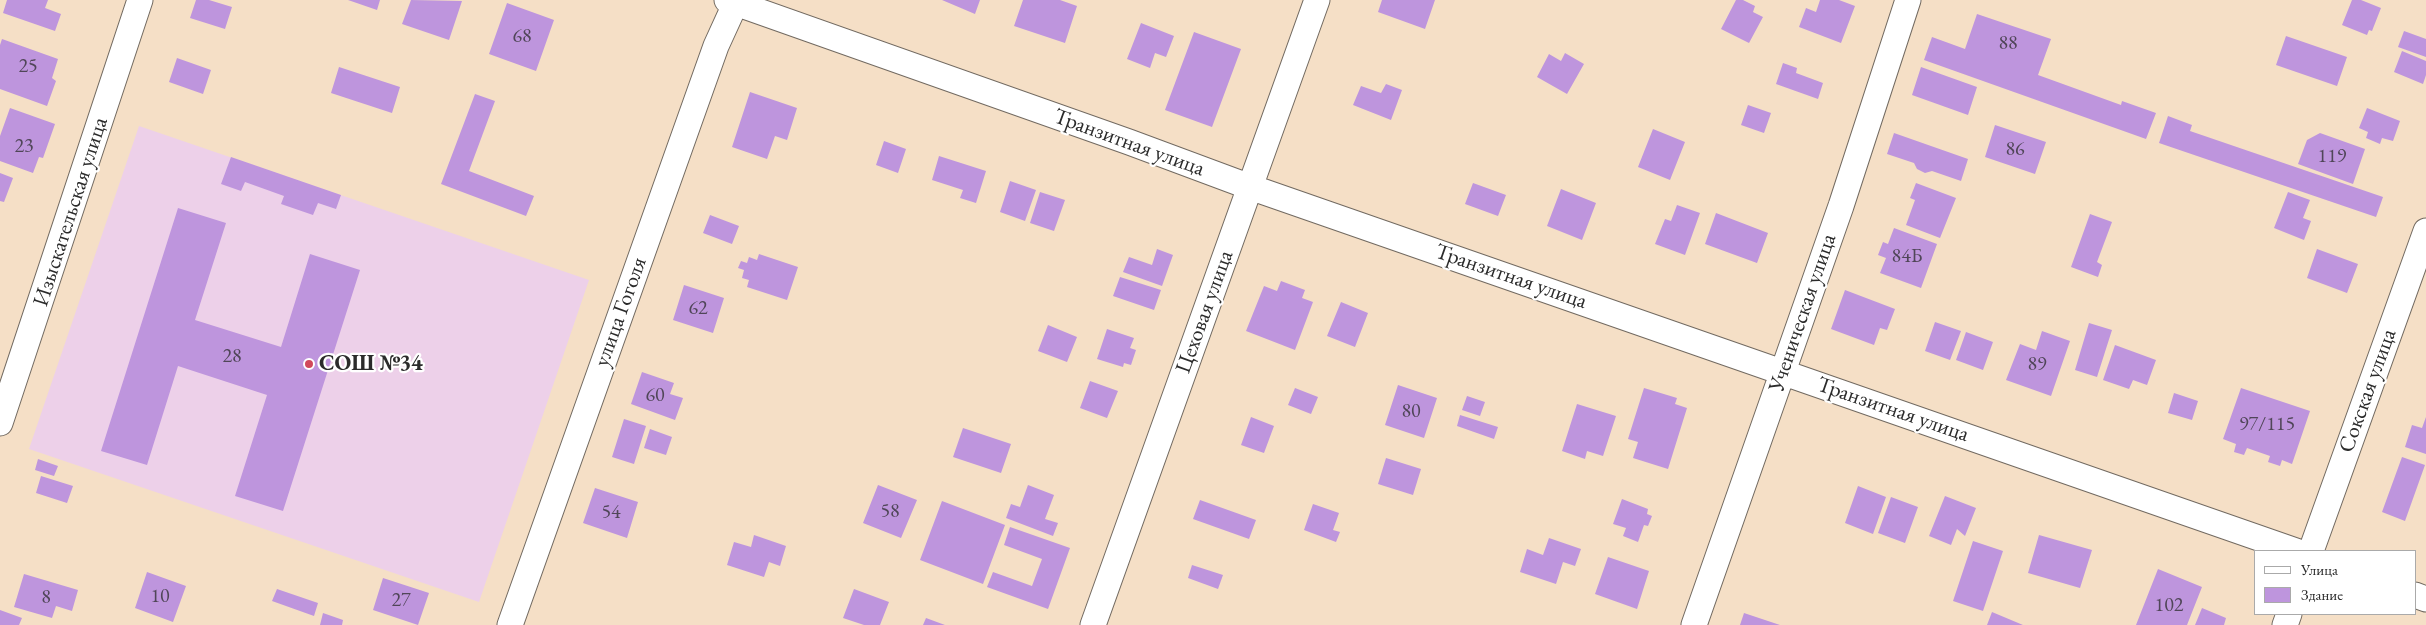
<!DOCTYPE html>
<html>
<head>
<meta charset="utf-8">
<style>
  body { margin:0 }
  #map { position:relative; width:2426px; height:625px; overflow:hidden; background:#f5dfc6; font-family:"EB Garamond",serif }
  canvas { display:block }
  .legend { position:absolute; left:2254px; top:550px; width:162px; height:65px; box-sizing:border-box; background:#fff; border:1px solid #aaa; margin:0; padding:6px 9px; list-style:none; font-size:15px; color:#2b2b2b }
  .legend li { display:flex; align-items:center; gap:10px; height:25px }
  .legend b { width:25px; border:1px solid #aaa }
</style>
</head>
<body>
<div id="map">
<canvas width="2426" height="625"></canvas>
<ul class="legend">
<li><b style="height:6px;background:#fff"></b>Улица</li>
<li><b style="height:14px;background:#be95dd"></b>Здание</li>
</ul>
</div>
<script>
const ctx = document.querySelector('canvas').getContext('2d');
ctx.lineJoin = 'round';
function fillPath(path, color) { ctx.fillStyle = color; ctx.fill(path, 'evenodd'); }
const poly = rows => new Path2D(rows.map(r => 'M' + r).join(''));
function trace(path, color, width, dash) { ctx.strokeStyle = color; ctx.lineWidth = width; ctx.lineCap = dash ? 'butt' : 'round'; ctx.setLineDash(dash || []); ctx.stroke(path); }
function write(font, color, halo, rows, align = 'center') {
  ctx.font = font + ' "EB Garamond",serif'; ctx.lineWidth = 4.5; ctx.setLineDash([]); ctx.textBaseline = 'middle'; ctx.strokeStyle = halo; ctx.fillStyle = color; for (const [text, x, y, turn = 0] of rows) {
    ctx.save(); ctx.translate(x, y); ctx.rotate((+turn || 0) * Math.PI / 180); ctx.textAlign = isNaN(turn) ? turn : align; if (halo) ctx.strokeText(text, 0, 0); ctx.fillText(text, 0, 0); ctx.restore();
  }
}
const built = poly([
  [139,126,589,280,479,602,29,449]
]);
const building = poly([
  [7,0,48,0,45,8,61,14,55,31,3,13],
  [196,0,209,0,232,7,225,29,190,18],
  [348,0,380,0,377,10],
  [411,0,462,1,449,40,402,24],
  [942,0,980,0,975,14],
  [1023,0,1060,0,1077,6,1065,43,1014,26],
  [1382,0,1435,0,1425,29,1378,12],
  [1736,0,1743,0,1755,6,1753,12,1763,17,1749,43,1721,29],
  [1820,0,1839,0,1855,6,1841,43,1799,27,1806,8,1816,12],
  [2352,0,2361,0,2381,8,2372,31,2369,30,2367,35,2342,25],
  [507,3,554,20,536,71,489,54],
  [1977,14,2051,39,2038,75,2121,105,2122,101,2156,113,2146,139,1924,60,1932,37,1965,49],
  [1141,23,1174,36,1166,57,1155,53,1150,68,1127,59],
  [2404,31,2426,39,2426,57,2398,47],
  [1194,32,1241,49,1212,127,1165,110],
  [2286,36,2347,57,2337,86,2276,65],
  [2,39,58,59,52,78,56,81,47,106,0,89,0,45],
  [2402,51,2426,61,2426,75,2423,84,2394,72],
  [1565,53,1584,64,1567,94,1537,77,1549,54,1561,61],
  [177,58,211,70,203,94,169,82],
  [1783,63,1797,68,1796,73,1823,83,1818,99,1776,84],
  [339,67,400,87,392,113,331,93],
  [1921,67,1977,87,1968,115,1912,95],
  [1386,84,1402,90,1391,120,1353,105,1361,86,1381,93],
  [750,92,797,108,787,140,775,136,767,159,732,147],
  [475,94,495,101,469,171,534,196,526,216,441,184],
  [1748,105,1771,113,1764,133,1741,125],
  [10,108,55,124,43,158,39,157,33,173,0,161,0,136],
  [2367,108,2400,121,2393,141,2382,138,2380,144,2366,138,2368,132,2359,128],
  [2168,116,2192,125,2190,131,2383,197,2376,217,2159,143],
  [1995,125,2046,142,2035,174,1985,157],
  [1653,129,1685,142,1670,180,1638,167],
  [1894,133,1968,159,1961,181,1932,171,1925,173,1917,169,1914,163,1887,154],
  [2320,133,2365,149,2353,184,2298,164,2307,140],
  [884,141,906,149,898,173,876,165],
  [939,156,986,171,976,203,960,198,963,190,932,180],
  [231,157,341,195,336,209,318,203,313,215,281,204,284,196,245,182,241,191,221,184],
  [0,173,13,178,4,202,0,201],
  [1010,181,1036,190,1025,221,1000,212],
  [1473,183,1506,195,1498,216,1465,204],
  [1916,183,1956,198,1940,238,1906,225,1915,200,1910,198],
  [1561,189,1596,203,1582,240,1547,226],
  [1040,192,1065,200,1054,231,1030,223],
  [2288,192,2310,200,2303,218,2311,221,2304,240,2274,228],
  [1677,205,1700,213,1685,255,1655,244,1665,219,1671,221],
  [178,208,226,223,195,320,281,347,310,254,360,270,283,511,235,496,267,395,178,366,147,465,101,451],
  [1716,213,1768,233,1757,263,1705,244],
  [2090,214,2112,222,2097,262,2102,265,2098,277,2071,267],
  [710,215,739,226,732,244,703,233],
  [1894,228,1937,244,1921,288,1880,273,1886,258,1878,255,1883,242,1888,244],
  [1157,249,1173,255,1162,286,1123,272,1129,257,1152,265],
  [2317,249,2358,264,2347,293,2307,278],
  [759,254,798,267,787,300,747,287,749,280,742,278,744,270,738,268,741,261,747,263,749,257,757,260],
  [1120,277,1161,290,1154,310,1113,296],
  [1281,281,1305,290,1302,298,1313,302,1295,350,1246,331,1264,286,1277,291],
  [684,285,724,298,713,333,673,320],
  [1845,290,1895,309,1887,330,1880,328,1874,345,1831,329],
  [1341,302,1368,313,1355,347,1327,336],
  [1935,322,1961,331,1950,360,1925,351],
  [2089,323,2112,330,2097,377,2075,370],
  [1048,325,1077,337,1067,362,1038,351],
  [1107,329,1134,338,1130,348,1136,350,1131,365,1124,363,1123,367,1097,359],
  [2042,331,2070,341,2051,396,2006,380,2020,344,2036,350],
  [1966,332,1993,342,1983,370,1956,360],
  [2115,345,2156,360,2147,385,2133,380,2129,389,2103,380],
  [642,372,674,383,670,394,683,398,675,420,631,404],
  [1090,381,1118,391,1107,418,1080,408],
  [1398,385,1437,398,1424,438,1385,425],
  [1295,388,1318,397,1311,414,1288,405],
  [1644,388,1677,398,1675,404,1687,408,1668,469,1633,458,1638,442,1628,439],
  [2241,388,2310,411,2292,464,2282,460,2280,466,2268,462,2270,456,2247,448,2244,455,2234,452,2236,444,2223,439],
  [2174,393,2198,401,2192,420,2168,413],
  [1467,396,1485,402,1480,416,1462,410],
  [1577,404,1616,416,1603,456,1587,451,1585,459,1562,451],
  [1460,415,1498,427,1494,439,1457,426],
  [1251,417,1274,426,1264,453,1241,445],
  [2426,417,2426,454,2405,447,2412,425,2422,428],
  [624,419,646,426,634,464,612,457],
  [963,428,1011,444,1001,473,953,457],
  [650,429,672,437,666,455,644,448],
  [2402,457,2425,465,2405,521,2382,512],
  [1386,458,1421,469,1413,495,1378,484],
  [38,459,58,466,54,476,35,470],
  [41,476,73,486,67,503,36,493],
  [878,485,917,500,901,538,863,523],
  [1028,485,1054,495,1045,519,1058,523,1053,536,1006,518,1011,504,1020,507],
  [1858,486,1886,497,1873,534,1845,523],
  [595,488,638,502,627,538,583,523],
  [1945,496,1976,508,1965,536,1957,529,1951,545,1929,536],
  [1891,497,1918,507,1905,543,1878,533],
  [1622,499,1648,509,1647,514,1652,516,1648,526,1644,525,1638,542,1623,536,1626,528,1613,524],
  [1200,500,1256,520,1249,539,1193,519],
  [942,501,1005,525,983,584,920,560],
  [1313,504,1339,513,1333,530,1340,532,1336,542,1304,530],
  [1010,527,1070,548,1048,609,987,587,993,572,1032,586,1042,559,1004,545],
  [754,535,786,546,780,566,769,562,764,577,727,565,734,542,751,547],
  [2039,535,2092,550,2080,588,2028,573],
  [1549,538,1581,549,1575,566,1563,562,1556,584,1520,572,1527,549,1543,555],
  [1973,541,2003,551,1983,611,1953,601],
  [1608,557,1649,571,1637,609,1595,594],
  [1192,565,1223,575,1218,589,1188,578],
  [2158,569,2202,587,2187,625,2136,625],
  [147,572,186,586,173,622,135,608],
  [24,574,78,590,72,611,56,606,52,618,14,607],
  [383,578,429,593,418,625,373,610],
  [277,589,318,603,314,616,272,601],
  [854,589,889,602,880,625,864,625,843,618],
  [2202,608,2226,618,2224,625,2195,625],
  [0,610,22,618,19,625,0,625],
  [1992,612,2023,625,1987,625],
  [323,613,343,620,342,625,320,625],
  [1744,613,1780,625,1740,625],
  [926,618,945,625,923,625]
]);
const street = poly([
  [727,0,1129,142,1250,187,2296,551],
  [0,423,140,0],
  [2311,551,2426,231],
  [2415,595,2426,599],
  [510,625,716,46,737,0],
  [1093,625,1317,0],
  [1694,625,1841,206,1908,0],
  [2285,625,2289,614]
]);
const markers = [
  [309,364,5,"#d1495b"]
];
const numberNames = [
  ["68",522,37],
  ["88",2008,44],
  ["25",28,67],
  ["23",24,147],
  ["86",2015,150],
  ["119",2332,157],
  ["84Б",1907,257],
  ["62",698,309],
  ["28",232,357],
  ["89",2037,365],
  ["60",655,396],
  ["80",1411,412],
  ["97/115",2267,425],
  ["58",890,512],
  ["54",611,513],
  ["10",160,597],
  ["8",46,598],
  ["27",401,601],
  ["102",2169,606]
];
const streetNames = [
  ["Транзитная улица",1129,143,20],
  ["Изыскательская улица",71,212,-72],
  ["Транзитная улица",1511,277,19],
  ["улица Гоголя",621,312,-70],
  ["Цеховая улица",1205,312,-70],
  ["Ученическая улица",1803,313,-71],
  ["Сокская улица",2368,391,-70],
  ["Транзитная улица",1893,410,19]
];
const poiNames = [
  ["СОШ №34",319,364]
];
fillPath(built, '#edd0e9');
fillPath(building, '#be95dd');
trace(street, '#726a61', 27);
trace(street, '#fff', 25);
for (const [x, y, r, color] of markers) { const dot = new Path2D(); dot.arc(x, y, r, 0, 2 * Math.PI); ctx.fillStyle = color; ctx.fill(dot); trace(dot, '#fff', 2); }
write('20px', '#504658', null, numberNames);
write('22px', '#2b2b2b', '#fff', streetNames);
write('bold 22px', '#2b2b2b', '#fff', poiNames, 'left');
</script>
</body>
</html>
